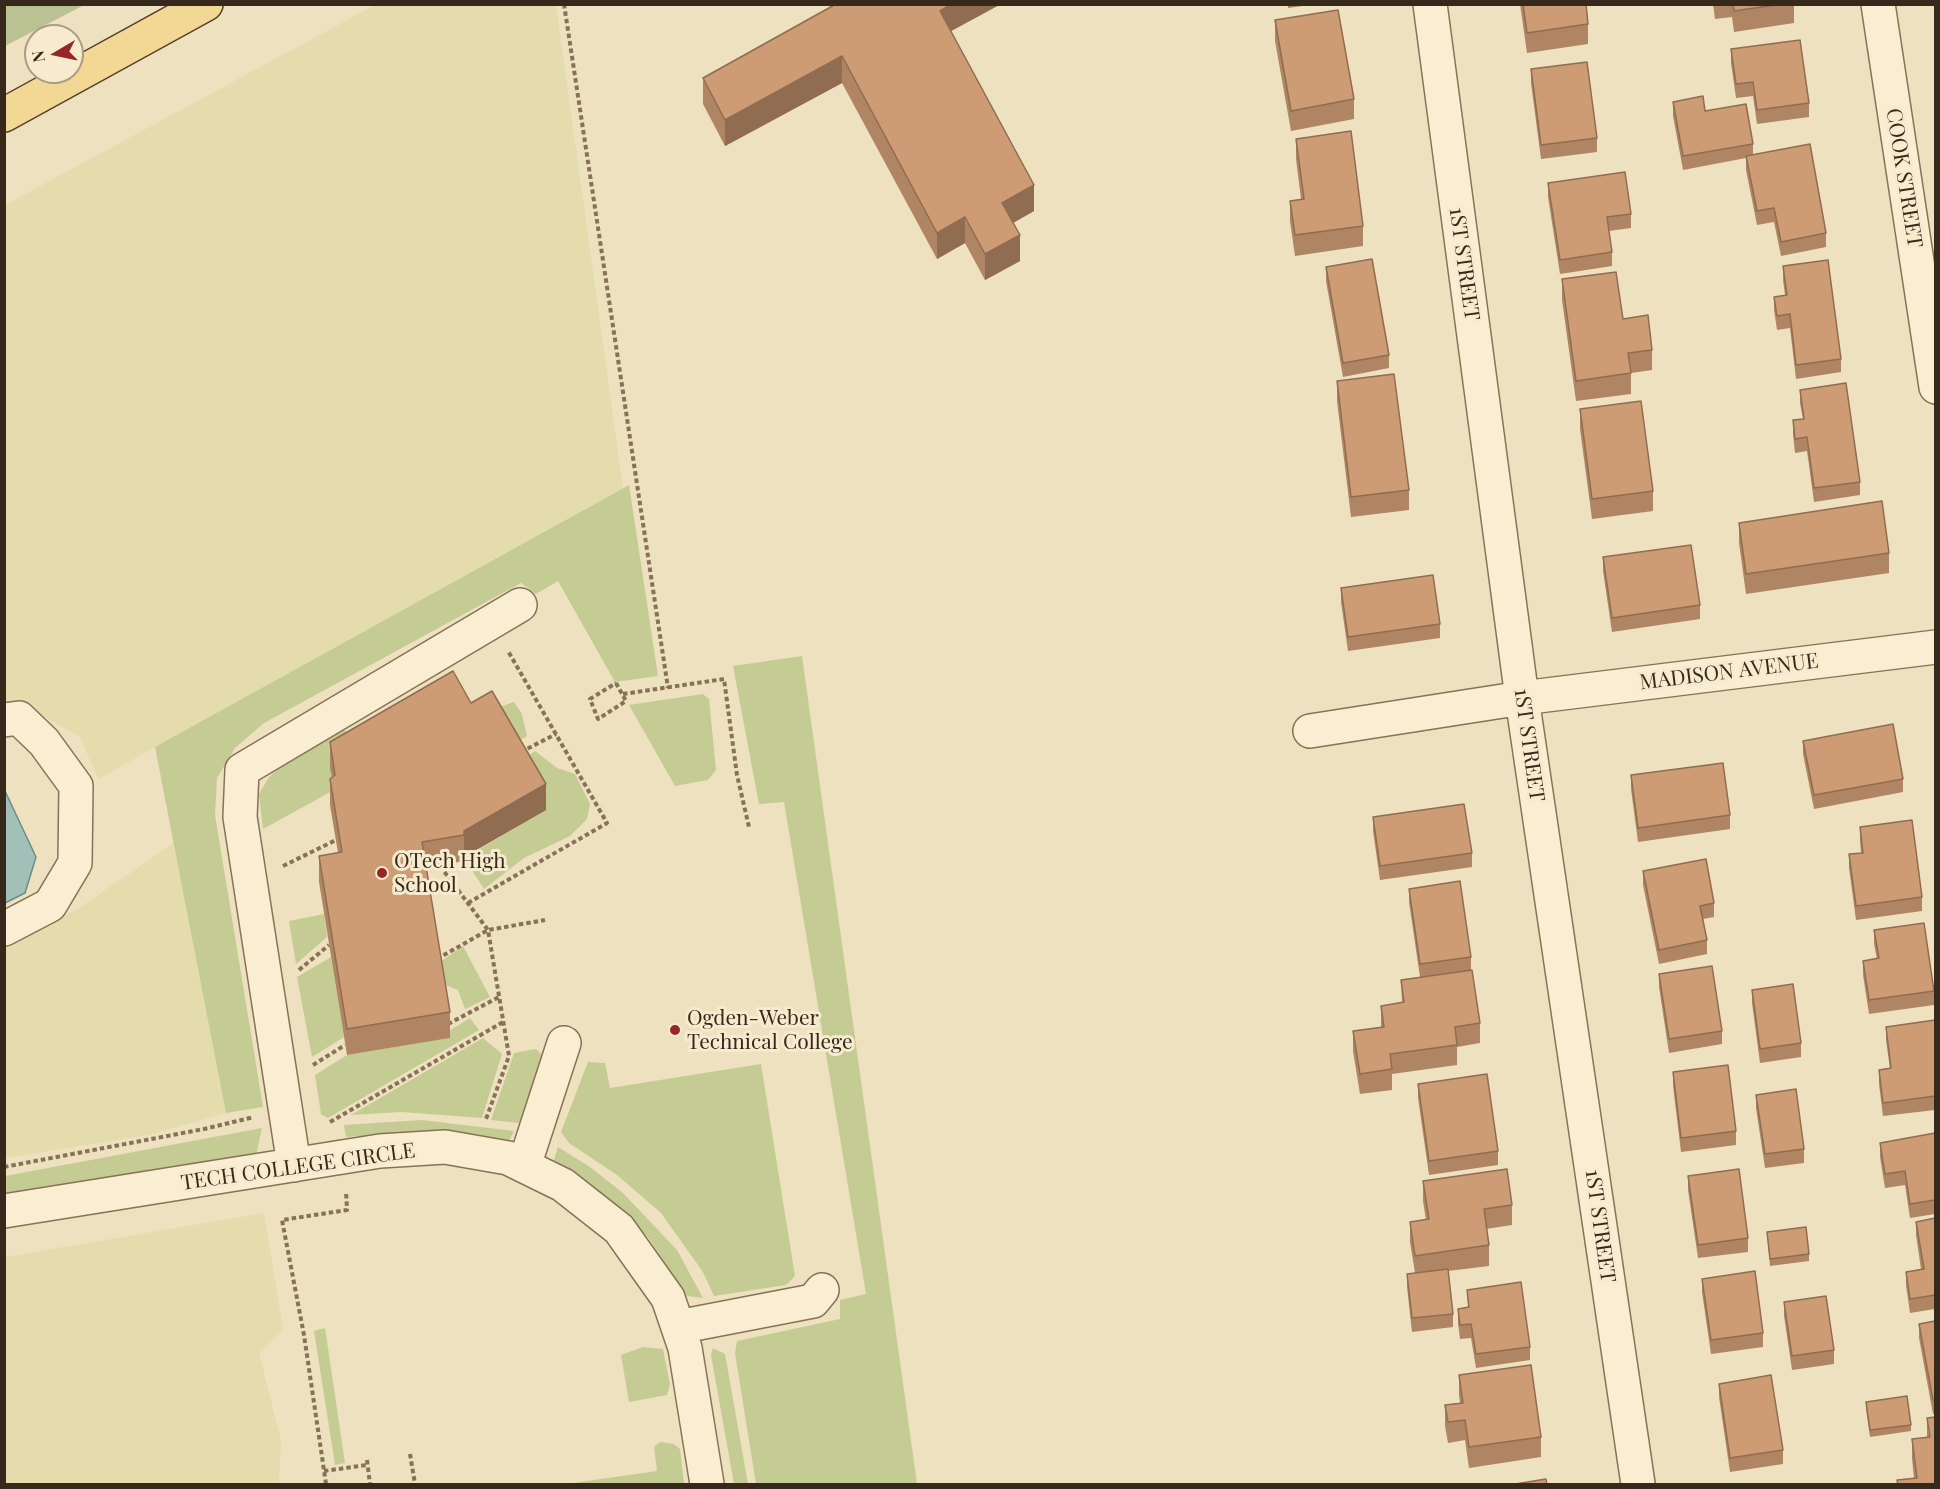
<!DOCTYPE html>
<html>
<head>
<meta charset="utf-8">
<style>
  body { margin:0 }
  #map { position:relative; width:1940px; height:1489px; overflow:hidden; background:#eee1bf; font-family:"Playfair Display",serif }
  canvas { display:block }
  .frame { position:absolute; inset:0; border:6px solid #36291c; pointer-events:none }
  .north { position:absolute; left:24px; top:24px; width:60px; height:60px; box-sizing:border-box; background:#f6ebce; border:2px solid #a99d87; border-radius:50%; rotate:261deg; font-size:16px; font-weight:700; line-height:24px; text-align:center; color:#36291c }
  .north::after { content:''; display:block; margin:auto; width:21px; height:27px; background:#972726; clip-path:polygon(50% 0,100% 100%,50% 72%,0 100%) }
</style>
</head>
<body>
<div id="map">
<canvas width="1940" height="1489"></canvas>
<div class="frame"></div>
<div class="north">N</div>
</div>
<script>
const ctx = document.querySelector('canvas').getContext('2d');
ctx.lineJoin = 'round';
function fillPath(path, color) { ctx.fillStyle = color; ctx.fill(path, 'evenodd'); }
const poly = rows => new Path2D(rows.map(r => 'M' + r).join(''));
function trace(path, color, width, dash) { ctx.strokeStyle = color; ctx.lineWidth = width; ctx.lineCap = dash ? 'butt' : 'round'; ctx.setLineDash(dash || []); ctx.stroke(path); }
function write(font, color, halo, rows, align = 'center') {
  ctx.font = font + ' "Playfair Display",serif'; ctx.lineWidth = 6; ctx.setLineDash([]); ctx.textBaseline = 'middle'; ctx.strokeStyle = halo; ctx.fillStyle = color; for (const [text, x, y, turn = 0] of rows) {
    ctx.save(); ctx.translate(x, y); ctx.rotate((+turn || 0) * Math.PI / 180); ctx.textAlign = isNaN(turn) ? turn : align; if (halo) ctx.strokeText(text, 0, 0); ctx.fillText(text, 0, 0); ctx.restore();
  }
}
const farmland = poly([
  [375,5,556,5,623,488,98,779,80,737,20,702,5,701,5,205],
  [175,842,226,1113,149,1135,5,1158,4,944,78,909],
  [264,1213,283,1330,259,1353,281,1441,279,1483,5,1484,5,1257]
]);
const green = poly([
  [629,485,658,676,615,682,558,581,536,594,521,583,264,723,235,748,217,778,215,815,263,1107,226,1113,155,747],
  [802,656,917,1484,756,1484,735,1353,737,1341,840,1319,840,1300,866,1294,784,802,759,804,733,666],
  [703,694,709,699,716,770,708,780,675,786,629,705],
  [514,702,522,714,527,736,510,747,496,708],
  [341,730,383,738,334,790,263,829,259,794,269,777,279,768],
  [535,751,557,768,575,774,590,804,587,819,570,836,524,858,484,889,464,858,546,810,519,763],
  [324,914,327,937,296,964,289,921],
  [463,946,490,997,465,1009,458,990,440,983,437,964],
  [331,957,344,1037,312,1057,297,977],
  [470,1018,479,1030,328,1118,321,1114,315,1075,347,1055,449,1038,449,1031],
  [483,1038,502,1054,482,1118,402,1112,351,1115],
  [536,1049,545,1058,519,1123,491,1120,514,1053],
  [588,1062,605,1063,610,1088,761,1064,795,1276,786,1285,714,1296,703,1272,661,1213,617,1175,569,1143,561,1132],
  [422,1120,514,1131,508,1143,419,1132,346,1137,344,1125],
  [262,1128,255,1160,5,1200,5,1176],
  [558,1147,590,1167,623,1193,677,1250,703,1298,687,1296,648,1237,594,1187,554,1160],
  [325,1328,345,1463,335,1465,314,1331],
  [643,1347,663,1349,670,1385,667,1395,629,1402,621,1355],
  [713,1348,725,1354,748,1484,734,1484,711,1355],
  [660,1442,674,1444,680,1449,684,1484,566,1484,657,1471,654,1447]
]);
const cemetery = poly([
  [5,4,84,4,84,5,5,46]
]);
const water = poly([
  [5,791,36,857,25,893,5,903,5,791]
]);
const path = poly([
  [564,4,668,688],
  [616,683,626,701,598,719,590,699,616,683],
  [623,694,724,679,737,775,749,827],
  [521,752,556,734],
  [283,866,336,840],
  [440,866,488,930,509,1056,486,1119],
  [468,903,607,823,508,651],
  [437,959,488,930,545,920],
  [299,970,329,945],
  [448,1024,499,997],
  [313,1065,345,1045],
  [330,1122,503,1022],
  [4,1167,204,1129,254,1117],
  [410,1454,415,1484],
  [367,1460,370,1484],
  [324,1471,367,1465],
  [326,1484,304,1335,282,1220,347,1210,346,1191]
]);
const minor = poly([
  [1430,4,1522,698,1638,1484],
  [1878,4,1936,387],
  [4,720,19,718,44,742,76,786,75,863,50,905,4,929],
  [1310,731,1522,698,1936,647],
  [294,1165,240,817,242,770,520,605],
  [524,1166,564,1043],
  [4,1211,380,1151,445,1147,508,1158,563,1185,619,1229,668,1298,685,1348,707,1484],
  [678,1327,813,1301,822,1290]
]);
const major = poly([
  [4,115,206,4]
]);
const wall = poly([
  [832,4,1001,4,951,31,1034,211,1013,223,1020,261,985,280,965,243,937,259,842,83,725,146,703,104,703,78,832,7],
  [1288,4,1316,4,1288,8],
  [1520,4,1586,4,1588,24,1588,44,1527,53],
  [1713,4,1794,4,1794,23,1734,32,1732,17,1715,19],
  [1275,20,1354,99,1354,119,1291,131,1275,41],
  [1731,49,1809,103,1809,117,1757,124,1753,96,1736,98,1731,63],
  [1531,69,1597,138,1597,152,1541,159,1531,83],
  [1673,102,1705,111,1753,144,1753,155,1826,233,1826,247,1781,256,1774,222,1757,225,1746,170,1746,158,1683,170,1673,116],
  [1296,139,1363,226,1363,246,1295,256,1290,221,1290,201,1301,199,1296,159],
  [1548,183,1631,214,1631,228,1609,231,1612,252,1612,266,1560,274,1548,197],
  [1783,266,1841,359,1841,372,1796,379,1790,328,1777,330,1774,310,1774,297,1785,295,1783,280],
  [1326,267,1389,355,1389,368,1343,377,1326,281],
  [1562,279,1623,319,1652,350,1652,370,1631,373,1631,394,1576,401,1562,300],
  [1337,381,1409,490,1409,510,1351,517,1337,401],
  [1800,390,1860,482,1860,495,1814,502,1807,451,1795,453,1793,434,1793,420,1803,419,1800,403],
  [1580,409,1653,491,1653,511,1592,519,1580,429],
  [1739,523,1889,553,1889,573,1746,594,1739,543],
  [1603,557,1700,605,1700,619,1612,632,1603,571],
  [1341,588,1440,624,1440,638,1348,651,1341,602],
  [471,703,546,810,464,857,464,861,426,868,450,1012,450,1038,347,1055,319,882,319,856,338,853,330,805,330,779,332,777,330,768,330,742],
  [1803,741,1903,779,1903,792,1814,809,1803,754],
  [1631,775,1730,815,1730,829,1638,842,1631,789],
  [1373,817,1472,853,1472,867,1380,880,1373,831],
  [1860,827,1922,897,1922,911,1856,920,1849,868,1849,854,1861,853,1860,841],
  [1643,871,1714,903,1714,917,1703,919,1707,940,1707,954,1659,964,1643,885],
  [1409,889,1471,957,1471,970,1480,1023,1480,1043,1457,1047,1457,1065,1392,1074,1392,1090,1360,1094,1353,1051,1353,1031,1381,1027,1381,1006,1402,1003,1401,980,1420,977,1409,902],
  [1874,930,1934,991,1934,1005,1869,1014,1863,975,1863,961,1877,959,1874,944],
  [1659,974,1722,1031,1722,1044,1669,1053,1659,987],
  [1752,990,1801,1043,1801,1057,1760,1063,1752,1003],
  [1935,1020,1935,1110,1883,1116,1879,1084,1879,1070,1890,1069,1886,1040,1886,1027],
  [1673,1072,1736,1131,1736,1145,1681,1152,1673,1086],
  [1418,1084,1498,1151,1498,1165,1429,1175,1418,1098],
  [1756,1095,1804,1149,1804,1163,1765,1168,1756,1108],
  [1935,1133,1935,1214,1910,1218,1905,1185,1885,1188,1880,1157,1880,1143],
  [1688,1176,1748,1238,1748,1252,1698,1258,1688,1190],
  [1423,1181,1512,1205,1512,1225,1486,1229,1489,1245,1489,1266,1448,1271,1453,1314,1453,1327,1412,1332,1407,1287,1407,1274,1415,1273,1410,1242,1410,1222,1426,1220,1423,1201],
  [1935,1218,1935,1309,1910,1313,1906,1285,1906,1272,1921,1269,1916,1235,1916,1222],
  [1767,1232,1809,1254,1809,1261,1770,1266],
  [1702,1279,1763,1333,1763,1347,1711,1354,1702,1292],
  [1467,1290,1530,1347,1530,1360,1476,1368,1471,1338,1460,1339,1458,1323,1458,1309,1468,1307],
  [1784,1302,1834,1350,1834,1364,1792,1370,1784,1316],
  [1935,1321,1935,1414,1933,1414,1919,1338,1919,1324],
  [1459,1375,1541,1437,1541,1457,1469,1468,1465,1440,1448,1443,1445,1426,1445,1405,1460,1403,1459,1395],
  [1719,1384,1783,1450,1783,1464,1730,1472,1719,1397],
  [1866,1402,1911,1425,1911,1431,1870,1437,1866,1409],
  [1927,1418,1935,1485,1897,1485,1897,1480,1914,1478,1912,1459,1912,1439,1927,1437]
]);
const shadedWall = poly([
  [952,4,1001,4,940,37,940,11],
  [842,56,842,83,725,146,725,120],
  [1034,185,1034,211,1002,229,1002,203],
  [965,217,965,243,937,259,937,233],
  [1020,235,1020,261,985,280,985,254],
  [546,784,546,810,464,857,464,831]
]);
const building = poly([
  [836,4,952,4,940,11,1034,185,1002,203,1020,235,985,254,965,217,937,233,842,56,725,120,703,78,836,4],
  [1523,4,1586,4,1588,24,1527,33,1523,4],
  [1733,4,1782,4,1734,11,1733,4],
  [1338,10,1354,99,1291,111,1275,20,1338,10],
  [1800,40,1809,103,1757,110,1753,82,1736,84,1731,49,1800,40],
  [1587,62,1597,138,1541,145,1531,69,1587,62],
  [1703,96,1705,111,1746,104,1753,144,1683,156,1673,102,1703,96],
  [1351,131,1363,226,1295,235,1290,201,1304,199,1296,139,1351,131],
  [1810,144,1826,233,1781,242,1774,208,1757,211,1746,156,1810,144],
  [1625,172,1631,214,1607,217,1612,252,1560,260,1548,183,1625,172],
  [1372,259,1389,355,1343,363,1326,267,1372,259],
  [1828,260,1841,359,1796,365,1790,314,1777,316,1774,297,1787,295,1783,266,1828,260],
  [1616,272,1623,319,1648,315,1652,350,1628,353,1631,373,1576,381,1562,279,1616,272],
  [1394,374,1409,490,1351,497,1337,381,1394,374],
  [1846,383,1860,482,1814,488,1807,437,1795,439,1793,420,1804,419,1800,390,1846,383],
  [1641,401,1653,491,1592,499,1580,409,1641,401],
  [1882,501,1889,553,1746,574,1739,523,1882,501],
  [1691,545,1700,605,1612,618,1603,557,1691,545],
  [1433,575,1440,624,1348,637,1341,588,1433,575],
  [453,671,471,703,492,691,546,784,464,831,464,835,422,842,450,1012,347,1029,319,856,342,852,330,779,335,775,330,742,453,671],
  [1893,724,1903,779,1814,795,1803,741,1893,724],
  [1723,763,1730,815,1638,828,1631,775,1723,763],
  [1464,804,1472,853,1380,866,1373,817,1464,804],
  [1912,820,1922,897,1856,906,1849,854,1863,853,1860,827,1912,820],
  [1706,859,1714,903,1700,906,1707,940,1659,950,1643,871,1706,859],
  [1460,881,1471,957,1420,964,1409,889,1460,881],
  [1924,923,1934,991,1869,1000,1863,961,1879,958,1874,930,1924,923],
  [1712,966,1722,1031,1669,1039,1659,974,1712,966],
  [1472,970,1480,1023,1455,1027,1457,1045,1390,1054,1392,1069,1360,1074,1353,1031,1384,1027,1381,1006,1404,1002,1401,980,1472,970],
  [1793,984,1801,1043,1760,1049,1752,990,1793,984],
  [1935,1020,1935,1096,1883,1103,1879,1070,1891,1068,1886,1027,1935,1020],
  [1728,1065,1736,1131,1681,1138,1673,1072,1728,1065],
  [1487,1074,1498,1151,1429,1161,1418,1084,1487,1074],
  [1796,1089,1804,1149,1765,1154,1756,1095,1796,1089],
  [1935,1133,1935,1200,1910,1204,1905,1171,1885,1174,1880,1143,1935,1133],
  [1507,1169,1512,1205,1484,1209,1489,1245,1415,1256,1410,1222,1429,1219,1423,1181,1507,1169],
  [1739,1169,1748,1238,1698,1245,1688,1176,1739,1169],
  [1935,1218,1935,1295,1910,1299,1906,1272,1924,1269,1916,1222,1935,1218],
  [1806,1227,1809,1254,1770,1259,1767,1232,1806,1227],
  [1448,1269,1453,1314,1412,1318,1407,1274,1448,1269],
  [1755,1271,1763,1333,1711,1340,1702,1279,1755,1271],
  [1521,1282,1530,1347,1476,1354,1471,1324,1460,1325,1458,1309,1469,1307,1467,1290,1521,1282],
  [1826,1296,1834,1350,1792,1356,1784,1302,1826,1296],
  [1935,1321,1935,1400,1933,1400,1919,1324,1935,1321],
  [1531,1365,1541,1437,1469,1447,1465,1420,1448,1422,1445,1405,1463,1403,1459,1375,1531,1365],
  [1771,1375,1783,1450,1730,1458,1719,1384,1771,1375],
  [1907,1396,1911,1425,1870,1430,1866,1402,1907,1396],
  [1935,1417,1935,1485,1898,1485,1897,1480,1917,1478,1912,1439,1930,1437,1927,1418,1935,1417],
  [1546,1479,1547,1485,1509,1485,1546,1479]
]);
const markers = [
  [382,873,6,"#972726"],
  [675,1030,6,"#972726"]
];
const streetNames = [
  ["COOK STREET",1904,178,81],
  ["1ST STREET",1464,264,82],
  ["MADISON AVENUE",1729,672,-7],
  ["1ST STREET",1529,745,82],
  ["TECH COLLEGE CIRCLE",298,1167,-8],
  ["1ST STREET",1600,1226,82]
];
const poiNames = [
  ["OTech High",394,861],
  ["School",394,885],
  ["Ogden-Weber",687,1018],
  ["Technical College",687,1042]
];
fillPath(farmland, '#e4dcac');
fillPath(green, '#c4cc93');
fillPath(cemetery, '#bac192');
fillPath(water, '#a2c0b8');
trace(water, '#698e85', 1.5);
trace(minor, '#877257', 36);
trace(major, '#543f2c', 36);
trace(path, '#877257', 4, [4.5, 3]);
trace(minor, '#f9eed2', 33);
trace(major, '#f3d895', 33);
fillPath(wall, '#b08564');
fillPath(shadedWall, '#906c51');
fillPath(building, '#cd9b74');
trace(building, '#906c51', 1.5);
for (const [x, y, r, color] of markers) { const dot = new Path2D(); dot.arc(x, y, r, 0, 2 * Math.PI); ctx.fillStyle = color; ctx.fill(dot); trace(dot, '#f6ebce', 2); }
write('21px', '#36291c', '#f6ebce', streetNames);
write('21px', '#36291c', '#f6ebce', poiNames, 'left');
</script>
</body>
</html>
